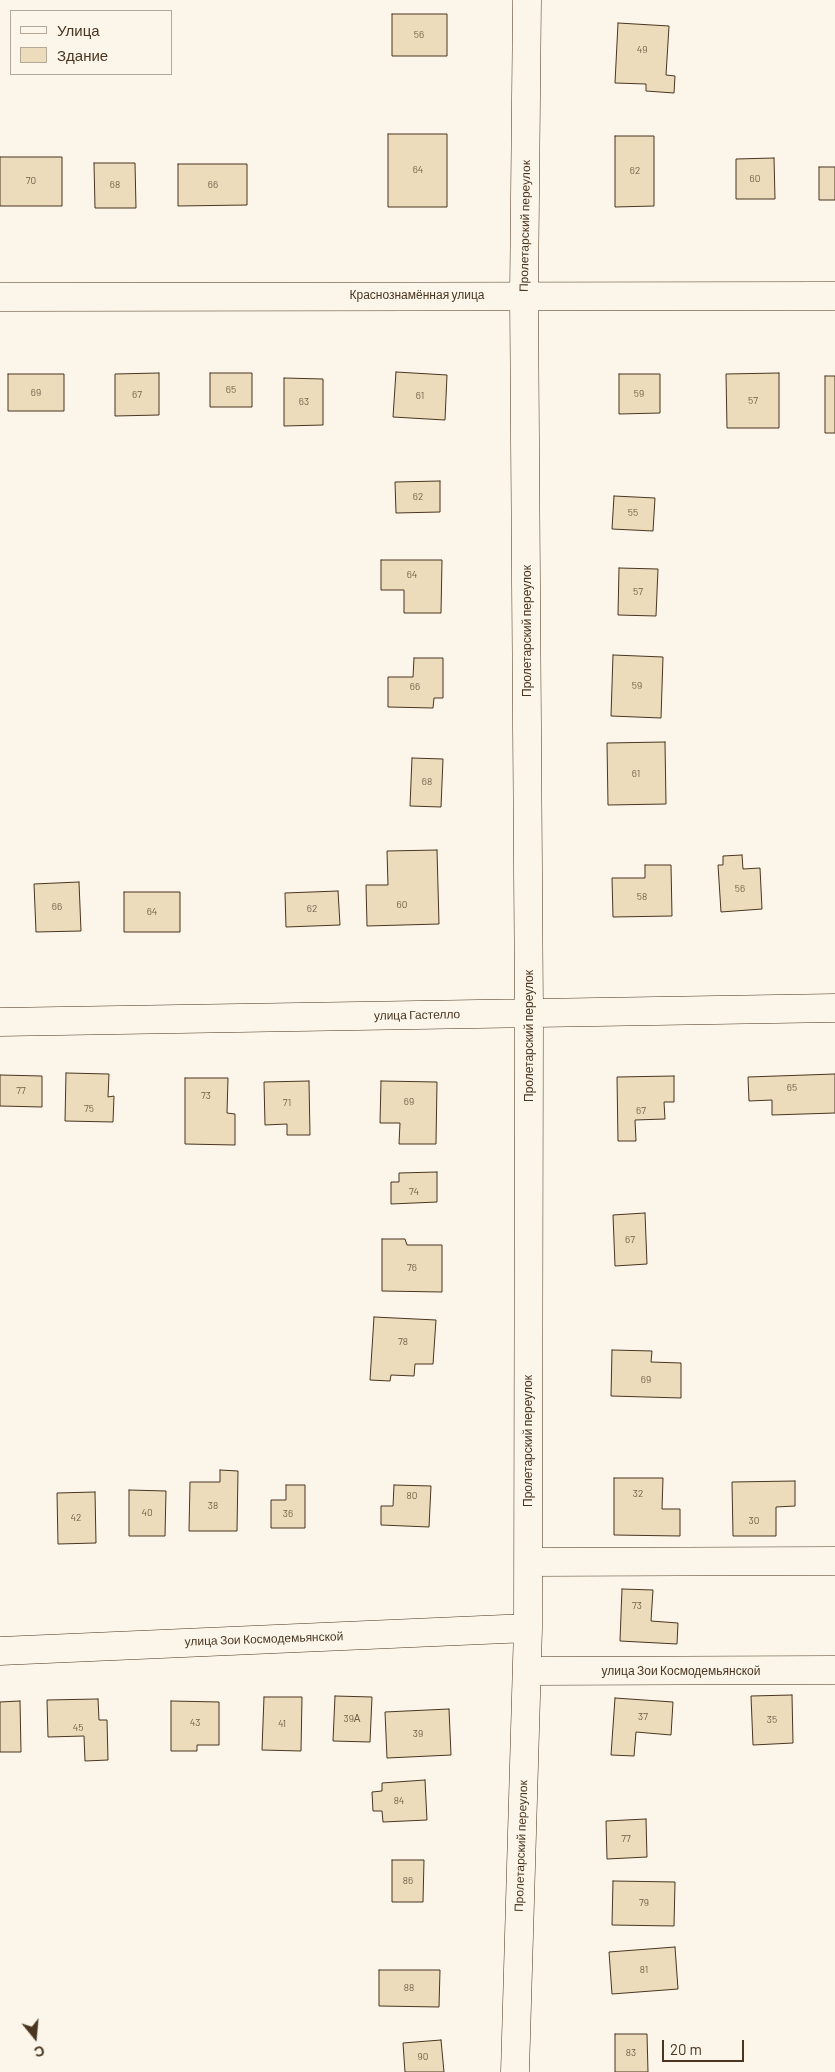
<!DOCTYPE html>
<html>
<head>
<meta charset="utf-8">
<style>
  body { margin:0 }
  #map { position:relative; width:835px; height:2072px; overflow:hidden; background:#fbf6e9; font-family:Barlow,sans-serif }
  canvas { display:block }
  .legend { position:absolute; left:10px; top:10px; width:162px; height:65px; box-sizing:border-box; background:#fbf6e9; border:1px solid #b4a999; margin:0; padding:6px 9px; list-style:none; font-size:15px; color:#4a3520 }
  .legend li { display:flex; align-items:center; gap:10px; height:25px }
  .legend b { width:25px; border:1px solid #b4a999 }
  .north { position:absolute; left:10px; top:2012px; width:50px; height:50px; -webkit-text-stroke:4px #fbf6e9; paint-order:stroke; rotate:163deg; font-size:14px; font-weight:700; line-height:20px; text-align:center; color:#4a3520 }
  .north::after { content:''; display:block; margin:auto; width:18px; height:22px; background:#4a3520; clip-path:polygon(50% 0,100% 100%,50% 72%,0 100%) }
  .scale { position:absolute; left:662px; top:2040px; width:82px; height:22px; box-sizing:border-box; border:2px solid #4a3520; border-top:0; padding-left:6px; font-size:15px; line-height:18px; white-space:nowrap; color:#4a3520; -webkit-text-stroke:4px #fbf6e9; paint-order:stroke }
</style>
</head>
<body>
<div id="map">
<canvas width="835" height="2072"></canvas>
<ul class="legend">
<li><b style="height:6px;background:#fbf6e9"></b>Улица</li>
<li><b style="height:14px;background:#ecdcbc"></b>Здание</li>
</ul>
<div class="north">С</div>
<div class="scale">20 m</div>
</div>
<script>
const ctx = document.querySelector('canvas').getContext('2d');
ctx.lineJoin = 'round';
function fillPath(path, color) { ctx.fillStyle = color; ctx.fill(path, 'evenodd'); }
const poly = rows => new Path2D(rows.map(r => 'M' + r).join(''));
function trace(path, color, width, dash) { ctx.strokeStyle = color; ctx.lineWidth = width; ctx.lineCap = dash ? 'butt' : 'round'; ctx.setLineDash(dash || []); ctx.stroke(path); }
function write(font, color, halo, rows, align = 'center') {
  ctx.font = font + ' Barlow,sans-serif'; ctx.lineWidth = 4; ctx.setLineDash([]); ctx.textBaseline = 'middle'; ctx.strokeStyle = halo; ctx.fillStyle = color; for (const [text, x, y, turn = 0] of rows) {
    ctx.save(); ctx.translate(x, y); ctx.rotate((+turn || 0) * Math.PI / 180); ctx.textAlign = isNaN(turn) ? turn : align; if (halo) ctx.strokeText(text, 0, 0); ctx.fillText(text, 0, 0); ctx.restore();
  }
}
const building = poly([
  [392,14,447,14,447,56,392,56,392,14],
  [618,23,669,26,666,75,675,76,674,93,646,91,646,84,615,83,618,23],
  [388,134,447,134,447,207,388,207,388,134],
  [615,136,654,136,654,206,615,207,615,136],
  [0,157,62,157,62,206,0,206,0,157],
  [774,158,775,199,736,199,736,159,774,158],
  [94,163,135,163,136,208,95,208,94,163],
  [178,164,247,164,247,205,178,206,178,164],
  [819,167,835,167,835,200,819,200,819,167],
  [396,372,447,375,445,420,393,417,396,372],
  [159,373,159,415,115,416,115,374,159,373],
  [210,373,252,373,252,407,210,407,210,373],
  [779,373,779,428,727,428,726,374,779,373],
  [8,374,64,374,64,411,8,411,8,374],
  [619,374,660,374,660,413,619,414,619,374],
  [825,376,835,376,835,433,825,433,825,376],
  [284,378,323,379,323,425,284,426,284,378],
  [440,481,440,512,396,513,395,482,440,481],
  [614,496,655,498,653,531,612,529,614,496],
  [381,560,442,560,441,613,404,613,404,590,381,590,381,560],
  [619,568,658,569,656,616,618,615,619,568],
  [613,655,663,657,661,718,611,716,613,655],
  [414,658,443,658,443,698,434,698,433,708,388,707,388,677,413,677,414,658],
  [665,742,666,804,608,805,607,743,665,742],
  [412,758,443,759,441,807,410,806,412,758],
  [437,850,439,924,367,926,366,885,388,885,387,851,437,850],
  [742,855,743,869,760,868,762,909,721,912,718,865,723,865,723,856,742,855],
  [645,865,671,865,672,916,613,917,612,878,645,878,645,865],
  [79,882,81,931,36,932,34,884,79,882],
  [338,891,340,925,286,927,285,893,338,891],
  [124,892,180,892,180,932,124,932,124,892],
  [66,1073,109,1074,108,1097,114,1096,113,1122,65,1121,66,1073],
  [835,1074,835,1113,772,1115,772,1100,749,1101,748,1077,835,1074],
  [0,1075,42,1076,42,1107,0,1106,0,1075],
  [674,1076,674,1102,664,1102,665,1119,635,1120,636,1141,618,1141,617,1077,674,1076],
  [185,1078,228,1078,227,1113,235,1114,235,1145,185,1144,185,1078],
  [309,1081,310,1135,287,1135,287,1124,265,1125,264,1082,309,1081],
  [381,1081,437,1082,436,1144,399,1144,400,1123,380,1123,381,1081],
  [437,1172,437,1202,391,1204,391,1182,399,1182,399,1173,437,1172],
  [645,1213,647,1264,615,1266,613,1215,645,1213],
  [382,1239,405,1239,407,1245,442,1245,442,1292,382,1291,382,1239],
  [374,1317,436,1320,433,1364,415,1364,414,1376,391,1375,390,1381,370,1380,374,1317],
  [612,1350,652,1351,651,1362,681,1363,681,1398,611,1396,612,1350],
  [220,1470,238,1471,237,1531,189,1531,190,1482,220,1482,220,1470],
  [614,1478,663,1478,662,1509,680,1509,680,1536,614,1535,614,1478],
  [795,1481,795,1506,776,1507,776,1536,733,1536,732,1482,795,1481],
  [286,1485,305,1485,305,1528,271,1528,271,1500,286,1500,286,1485],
  [394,1485,431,1486,429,1527,381,1525,381,1506,393,1506,394,1485],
  [129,1490,166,1491,165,1536,129,1536,129,1490],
  [95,1492,96,1543,58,1544,57,1493,95,1492],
  [622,1589,653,1590,651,1621,678,1623,677,1644,620,1641,622,1589],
  [792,1695,793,1743,753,1745,751,1696,792,1695],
  [335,1696,372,1697,370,1742,333,1741,335,1696],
  [264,1697,302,1697,301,1751,262,1750,264,1697],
  [615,1698,673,1702,671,1735,636,1732,634,1756,611,1755,615,1698],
  [98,1699,99,1720,107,1720,108,1760,85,1761,84,1736,48,1737,47,1700,98,1699],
  [20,1701,21,1752,0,1752,0,1702,20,1701],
  [171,1701,219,1702,219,1745,197,1745,197,1751,171,1751,171,1701],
  [449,1709,451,1755,387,1758,385,1712,449,1709],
  [425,1780,427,1820,383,1822,382,1811,373,1811,372,1792,382,1791,382,1783,425,1780],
  [646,1819,647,1857,607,1859,606,1821,646,1819],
  [392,1860,424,1860,423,1902,392,1902,392,1860],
  [613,1881,675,1882,674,1926,612,1925,613,1881],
  [675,1947,678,1989,612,1994,609,1952,675,1947],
  [379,1970,440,1970,439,2007,379,2006,379,1970],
  [615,2034,647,2034,648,2072,615,2072,615,2034],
  [441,2040,444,2072,405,2072,403,2043,441,2040]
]);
const minor = poly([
  [0,1022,835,1008],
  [528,1562,835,1561],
  [0,1651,528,1628],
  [527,1671,835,1670],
  [515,2072,528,1628,529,1013,524,295]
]);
const major = poly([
  [524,295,527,0],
  [0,297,835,296]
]);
const numberNames = [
  ["56",419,35],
  ["49",642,50],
  ["64",418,170],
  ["62",635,171],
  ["60",755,179],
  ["70",31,181],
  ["68",115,185],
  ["66",213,185],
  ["65",231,390],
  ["69",36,393],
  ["59",639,394],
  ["67",137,395],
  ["61",420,396],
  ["57",753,401],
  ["63",304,402],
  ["62",418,497],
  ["55",633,513],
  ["64",412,575],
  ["57",638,592],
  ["59",637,686],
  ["66",415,687],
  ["61",636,774],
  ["68",427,782],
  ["56",740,889],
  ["58",642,897],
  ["60",402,905],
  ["66",57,907],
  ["62",312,909],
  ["64",152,912],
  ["65",792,1088],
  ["77",21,1091],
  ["73",206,1096],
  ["69",409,1102],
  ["71",287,1103],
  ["75",89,1109],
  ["67",641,1111],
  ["74",414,1192],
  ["67",630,1240],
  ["76",412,1268],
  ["78",403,1342],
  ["69",646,1380],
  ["32",638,1494],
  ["80",412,1496],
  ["38",213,1506],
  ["40",147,1513],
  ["36",288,1514],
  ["42",76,1518],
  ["30",754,1521],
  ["73",637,1606],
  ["37",643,1717],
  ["39А",352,1719],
  ["35",772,1720],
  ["43",195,1723],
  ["41",282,1724],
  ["45",78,1728],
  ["39",418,1734],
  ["84",399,1801],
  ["77",626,1839],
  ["86",408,1881],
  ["79",644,1903],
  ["81",644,1970],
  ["88",409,1988],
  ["83",631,2053],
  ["90",423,2057]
];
const streetNames = [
  ["Пролетарский переулок",525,226,-89],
  ["Краснознамённая улица",417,295],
  ["Пролетарский переулок",527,631,-90],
  ["улица Гастелло",417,1015,-1],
  ["Пролетарский переулок",529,1036,-90],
  ["Пролетарский переулок",528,1441,-90],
  ["улица Зои Космодемьянской",264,1639,-2],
  ["улица Зои Космодемьянской",681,1671],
  ["Пролетарский переулок",521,1846,-88]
];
fillPath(building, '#ecdcbc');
trace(building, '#4a3520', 1);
trace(minor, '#4a3520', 29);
trace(major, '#4a3520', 29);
trace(minor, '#fbf6e9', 28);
trace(major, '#fbf6e9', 28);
write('10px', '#725f47', null, numberNames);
write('12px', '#4a3520', '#fbf6e9', streetNames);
</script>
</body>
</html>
